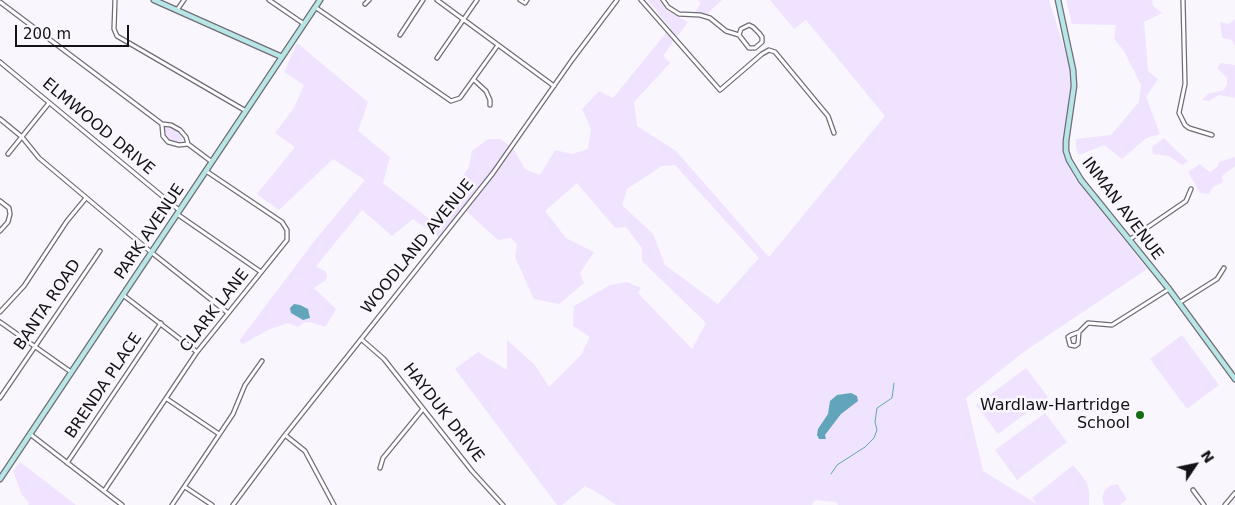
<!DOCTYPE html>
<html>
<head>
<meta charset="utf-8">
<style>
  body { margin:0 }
  #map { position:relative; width:1235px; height:505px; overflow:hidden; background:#faf6fd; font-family:"DejaVu Sans",sans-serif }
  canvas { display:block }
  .north { position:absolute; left:1170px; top:440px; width:50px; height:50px; -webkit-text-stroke:4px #faf6fd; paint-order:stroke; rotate:56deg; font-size:14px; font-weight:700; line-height:20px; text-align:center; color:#141216 }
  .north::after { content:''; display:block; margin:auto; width:18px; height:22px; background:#141216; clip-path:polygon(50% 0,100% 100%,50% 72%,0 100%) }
  .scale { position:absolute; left:15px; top:25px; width:114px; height:22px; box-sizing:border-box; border:2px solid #141216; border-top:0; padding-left:6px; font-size:15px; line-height:18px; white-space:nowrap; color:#141216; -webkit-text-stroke:4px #faf6fd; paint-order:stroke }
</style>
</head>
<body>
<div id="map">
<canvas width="1235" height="505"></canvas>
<div class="north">N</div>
<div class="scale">200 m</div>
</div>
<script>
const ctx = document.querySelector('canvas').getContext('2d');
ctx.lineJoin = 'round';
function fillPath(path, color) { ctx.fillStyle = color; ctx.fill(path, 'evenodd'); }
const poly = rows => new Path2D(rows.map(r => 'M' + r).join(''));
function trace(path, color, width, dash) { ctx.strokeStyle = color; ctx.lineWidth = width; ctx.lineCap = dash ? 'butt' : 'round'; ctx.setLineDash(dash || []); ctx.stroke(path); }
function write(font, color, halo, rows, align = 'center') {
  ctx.font = font + ' "DejaVu Sans",sans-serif'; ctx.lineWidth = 5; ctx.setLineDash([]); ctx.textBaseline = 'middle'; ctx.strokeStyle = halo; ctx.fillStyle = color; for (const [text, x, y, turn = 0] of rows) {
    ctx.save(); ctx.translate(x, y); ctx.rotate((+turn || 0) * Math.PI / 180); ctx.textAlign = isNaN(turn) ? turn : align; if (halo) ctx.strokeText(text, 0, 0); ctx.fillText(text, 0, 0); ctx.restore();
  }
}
const green = poly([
  [648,0,659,0,666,10,688,22,663,56,670,63,634,102,637,126,676,151,769,257,885,116,806,20,794,29,770,0,1049,0,1070,67,1071,87,1063,153,1075,178,1147,269,1025,351,966,398,983,471,1037,504,1032,498,1073,465,1086,481,1089,491,1089,505,838,505,836,502,815,500,812,505,616,505,603,496,585,486,562,505,557,505,455,369,478,352,507,370,507,340,534,364,549,387,581,355,590,337,573,326,574,306,610,285,627,282,641,288,638,293,692,349,706,323,642,261,642,248,626,227,615,228,577,183,545,211,566,238,594,252,580,273,584,283,559,304,534,299,515,257,517,244,511,238,498,240,464,209,440,238,413,219,392,236,362,210,316,266,326,272,327,276,326,280,314,288,336,309,326,326,322,326,314,323,305,322,298,327,288,323,268,330,243,344,239,341,316,239,365,180,333,159,279,210,257,194,295,147,275,133,294,108,304,85,284,72,297,43,368,102,358,131,390,157,383,183,431,220,469,167,472,151,488,139,500,139,513,148,525,169,540,175,555,150,572,154,588,149,591,129,582,109,599,91,613,98,670,28],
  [675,165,759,258,718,304,665,265,653,234,622,205,627,189,662,166],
  [698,0,722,0,707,14,695,12,701,3],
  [1066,0,1152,0,1153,6,1162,13,1144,22,1148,71,1158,79,1146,97,1160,134,1146,138,1122,159,1104,145,1079,155,1076,148,1076,139,1111,135,1139,102,1141,85,1124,51,1114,39,1116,25,1072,24],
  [1235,19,1235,46,1232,40,1222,38,1220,22,1229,24],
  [1220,63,1235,65,1235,98,1219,95,1209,101,1202,100,1208,94,1224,90,1227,84,1227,78,1217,68],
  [164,127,170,127,177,130,181,136,182,141,174,142,169,140,164,133],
  [1164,138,1176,150,1188,161,1182,165,1169,156,1153,154,1152,147],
  [1235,157,1235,166,1222,176,1223,182,1213,187,1209,194,1200,193,1188,172,1200,164,1210,172,1217,167,1219,162],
  [1182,335,1219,385,1187,409,1150,359],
  [1026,368,1048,397,998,434,976,405],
  [1045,413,1067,442,1017,480,995,450],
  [20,462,76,505,28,505,29,503,22,495,13,471],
  [1117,484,1127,499,1120,505,1104,505,1102,497,1105,490,1110,486]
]);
const water = poly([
  [294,304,300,305,308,309,310,318,303,320,291,313,290,308],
  [851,393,857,396,858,401,841,414,825,435,826,439,819,439,817,435,818,429,828,414,830,401,837,395]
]);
const stream = poly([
  [831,474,837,465,865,447,874,438,877,430,875,422,877,408,892,398,894,383]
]);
const street = poly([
  [115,0,114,29,117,36,246,111],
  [269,0,304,24],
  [437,0,554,86],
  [520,0,525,3,527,0],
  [641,0,720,90,762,54,769,50,775,52,828,116,834,133],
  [663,0,668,7,679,14,700,15,710,18,726,31,739,35,749,48,755,48,762,42,762,37,759,33,753,27,749,25,741,29,739,35],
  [1183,0,1185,84,1179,113,1185,125,1189,128,1212,135],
  [0,2,162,124,171,125,180,130,186,137,188,144,212,162],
  [365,4,369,0],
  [315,7,451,101,460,98,498,45],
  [177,10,184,0],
  [400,35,423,0],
  [437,58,477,0],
  [0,62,179,210],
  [474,80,486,91,490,100,490,105],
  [0,119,22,137,39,158,151,252,228,313],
  [162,125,163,136,168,142,179,145,188,144],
  [8,154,49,103],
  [0,201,9,208,10,214,8,222,0,231],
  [177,214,261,272],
  [1129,240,1186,201,1191,189],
  [123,295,197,352],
  [1179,303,1217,279,1224,268],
  [0,312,24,286,67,221,86,198],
  [0,322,71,372],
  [1079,332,1078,344,1075,346,1070,345,1068,337,1071,335,1079,332,1088,323,1112,325,1169,289],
  [361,339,384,359,472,471,503,505],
  [0,398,100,251],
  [167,399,219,434],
  [30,434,122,505],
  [285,435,305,451,334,505],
  [67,463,161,323],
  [380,468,383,458,423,409],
  [185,487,212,505],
  [1193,490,1204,505],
  [104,491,197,352,287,240,287,230,282,222,206,171],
  [172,505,233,414,245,385,262,361],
  [233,505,285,435,493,173,572,60,617,0],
  [1225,505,1235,493]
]);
const secondary = poly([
  [154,0,282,57],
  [1058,0,1073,70,1074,86,1066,141,1066,151,1069,160,1081,180,1169,289,1235,379],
  [0,479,320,0]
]);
const markers = [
  [1140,415,5,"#146c15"]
];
const streetNames = [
  ["ELMWOOD DRIVE",98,127,40],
  ["INMAN AVENUE",1122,209,53],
  ["PARK AVENUE",150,232,-56],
  ["WOODLAND AVENUE",418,247,-51],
  ["BANTA ROAD",48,305,-56],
  ["CLARK LANE",215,311,-52],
  ["BRENDA PLACE",104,386,-56],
  ["HAYDUK DRIVE",443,413,52]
];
const poiNames = [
  ["Wardlaw-Hartridge",1130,406],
  ["School",1130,424]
];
fillPath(green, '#f0e3ff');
fillPath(water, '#62a5ba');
trace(stream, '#62a5ba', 1);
trace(street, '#716c76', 5.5);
trace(secondary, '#716c76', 7);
trace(street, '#fff', 3);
trace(secondary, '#b7e6e6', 4.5);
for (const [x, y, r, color] of markers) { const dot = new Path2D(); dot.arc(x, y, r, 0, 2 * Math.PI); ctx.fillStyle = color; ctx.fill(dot); trace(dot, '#faf6fd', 2); }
write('16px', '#141216', '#faf6fd', streetNames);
write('16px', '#141216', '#faf6fd', poiNames, 'right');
</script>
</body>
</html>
